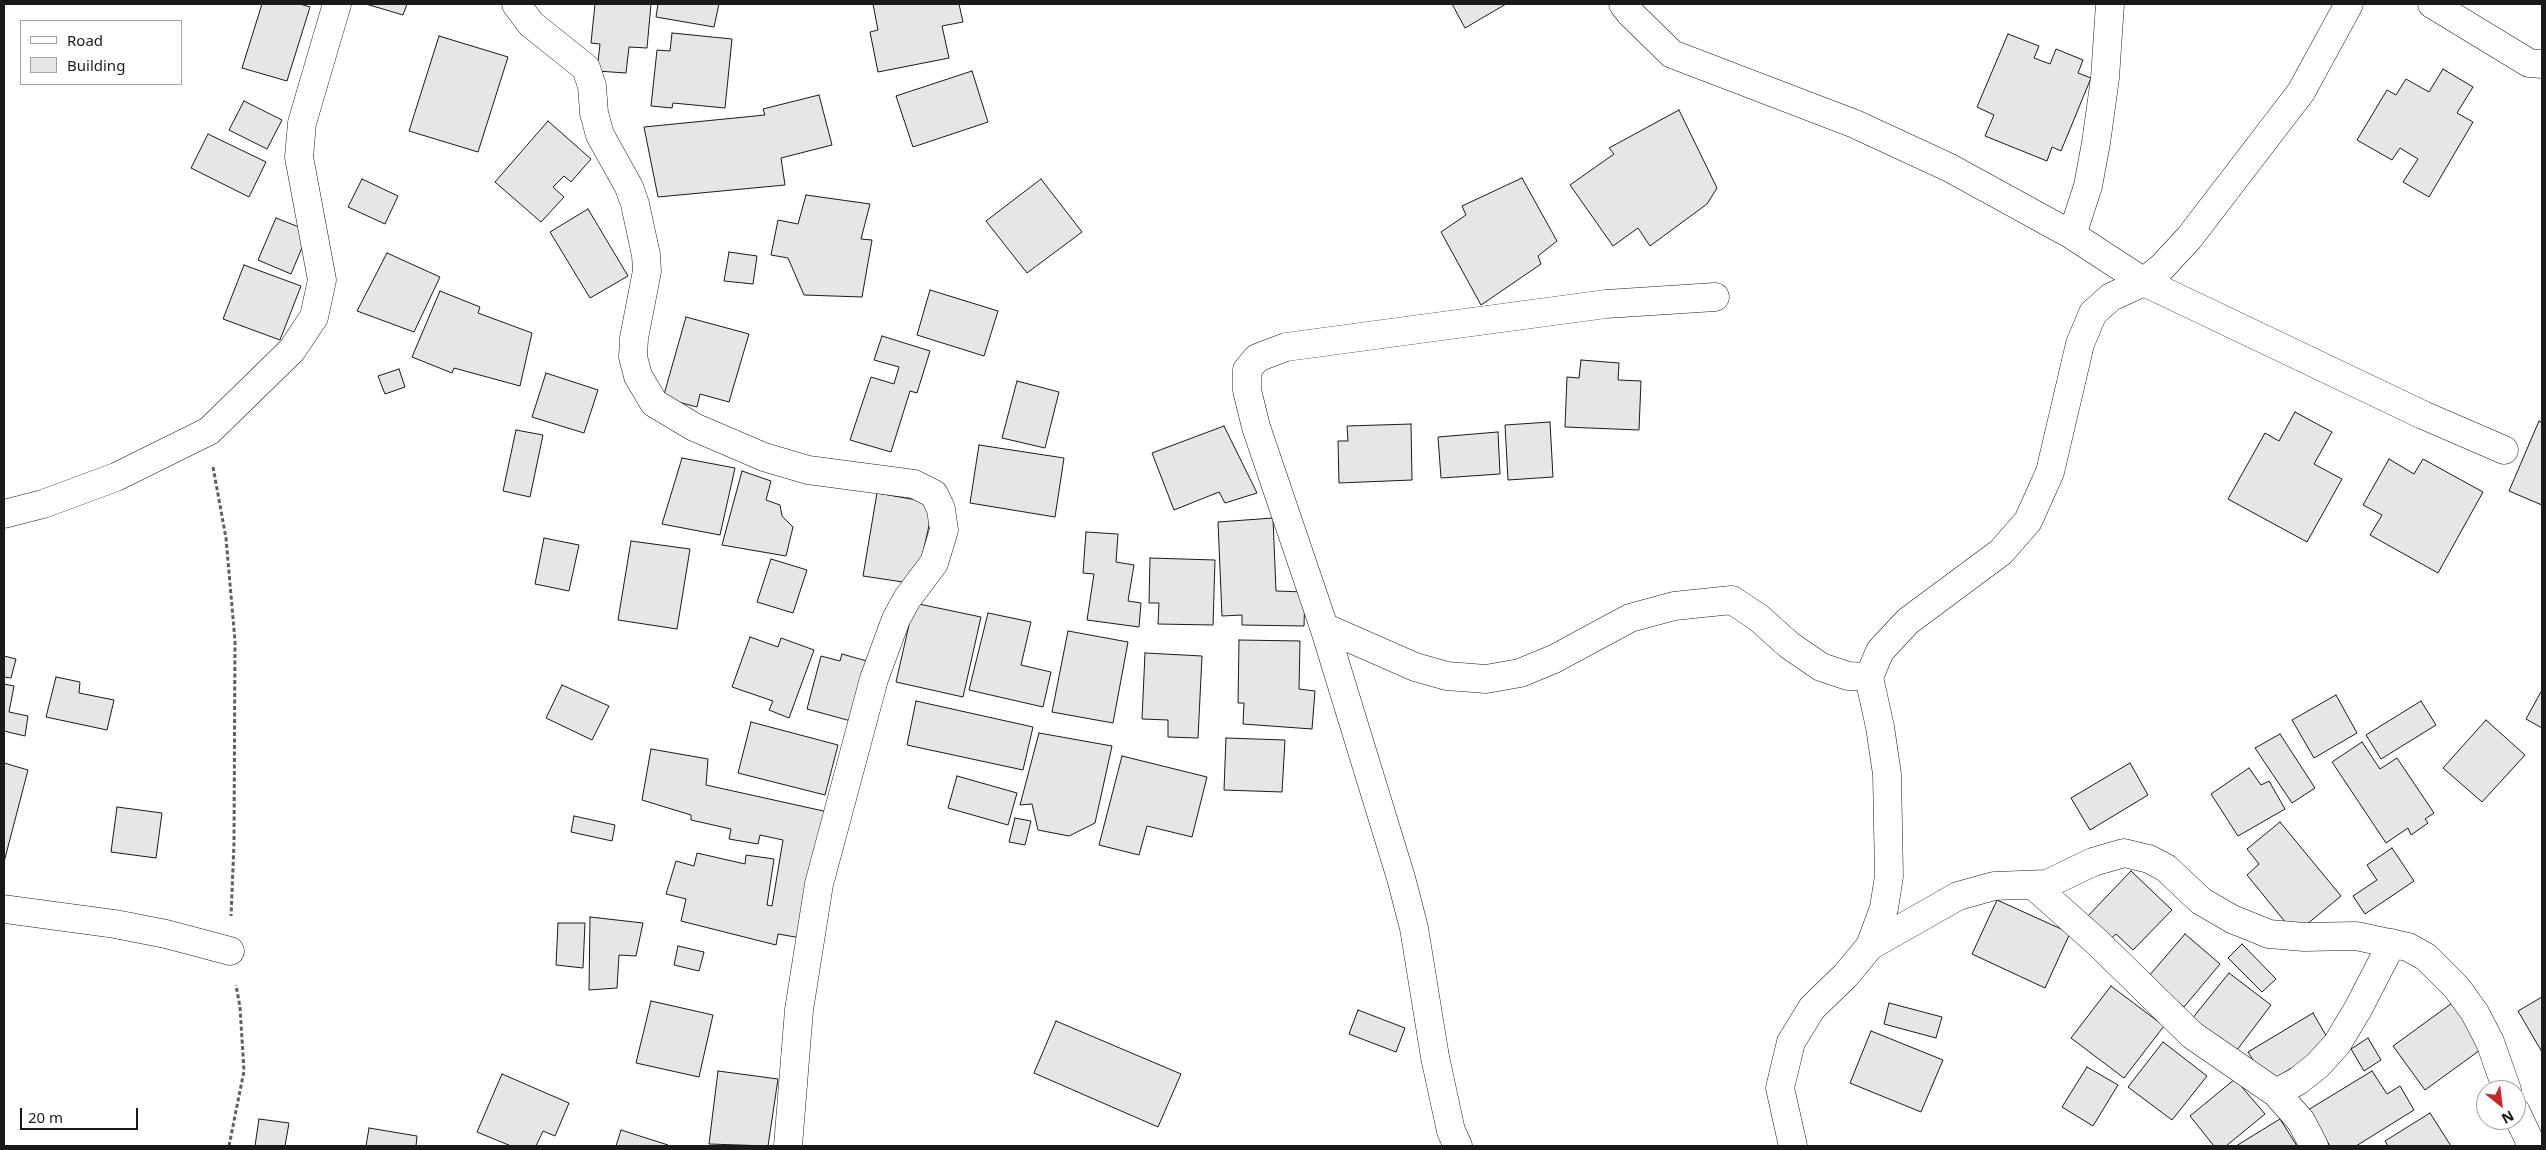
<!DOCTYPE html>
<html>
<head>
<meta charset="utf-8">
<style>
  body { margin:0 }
  #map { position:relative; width:2546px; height:1150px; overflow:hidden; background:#fff; font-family:"Noto Sans",sans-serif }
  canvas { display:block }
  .frame { position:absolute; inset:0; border:5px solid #1a1a1a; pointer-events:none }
  .legend { position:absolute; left:20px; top:20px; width:162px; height:65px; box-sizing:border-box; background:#fff; border:1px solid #a3a3a3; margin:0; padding:6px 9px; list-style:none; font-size:15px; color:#1a1a1a }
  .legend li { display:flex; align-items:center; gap:10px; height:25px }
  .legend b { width:25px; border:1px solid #a3a3a3 }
  .north { position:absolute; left:2476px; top:1080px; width:50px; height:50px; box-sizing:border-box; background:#fff; border:1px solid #a3a3a3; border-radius:50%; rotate:151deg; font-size:14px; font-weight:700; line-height:20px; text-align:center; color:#1a1a1a }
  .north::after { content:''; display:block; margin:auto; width:18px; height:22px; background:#c62828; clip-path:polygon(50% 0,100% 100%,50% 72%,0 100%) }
  .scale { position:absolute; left:20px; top:1108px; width:118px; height:22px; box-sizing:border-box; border:2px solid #1a1a1a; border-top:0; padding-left:6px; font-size:15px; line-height:18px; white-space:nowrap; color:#1a1a1a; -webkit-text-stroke:4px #fff; paint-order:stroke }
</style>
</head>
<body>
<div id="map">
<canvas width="2546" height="1150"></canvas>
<div class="frame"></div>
<ul class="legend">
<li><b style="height:6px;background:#fff"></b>Road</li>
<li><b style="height:14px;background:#e6e6e6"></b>Building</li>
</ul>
<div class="north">N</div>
<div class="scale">20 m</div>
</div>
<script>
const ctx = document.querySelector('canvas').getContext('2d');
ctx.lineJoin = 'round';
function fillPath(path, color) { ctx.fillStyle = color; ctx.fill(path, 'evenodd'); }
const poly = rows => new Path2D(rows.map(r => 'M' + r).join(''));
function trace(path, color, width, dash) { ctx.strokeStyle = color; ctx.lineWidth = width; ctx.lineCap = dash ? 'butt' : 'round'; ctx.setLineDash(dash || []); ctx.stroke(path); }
const building = poly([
  [262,4,300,4,310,7,287,81,242,68,262,4],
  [366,4,407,4,403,15,366,4],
  [595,4,651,4,647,48,629,47,626,73,597,71,600,44,591,43,595,4],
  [658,4,719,4,714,27,656,17,658,4],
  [873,4,959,4,963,22,942,26,949,58,878,72,870,32,878,30,873,4],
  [1452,4,1506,4,1465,28,1452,4],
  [672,33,732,39,725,108,673,103,672,108,651,106,657,50,670,51,672,33],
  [2008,34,2039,46,2034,58,2050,64,2056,49,2083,60,2078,73,2091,78,2061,151,2052,147,2047,161,1985,136,1994,115,1977,107,2008,34],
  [439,36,508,57,478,152,409,131,439,36],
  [2443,69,2473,87,2457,113,2473,122,2429,197,2403,182,2418,159,2400,148,2392,160,2357,140,2387,90,2396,95,2406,79,2429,92,2443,69],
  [972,71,988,122,913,147,896,96,972,71],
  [819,95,832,145,781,158,785,185,658,197,644,127,765,115,763,109,819,95],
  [244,101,282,120,267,149,229,130,244,101],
  [1679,110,1717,188,1707,204,1650,246,1638,228,1613,246,1570,185,1614,154,1609,148,1679,110],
  [548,121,591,159,571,182,564,176,553,187,564,197,541,222,495,182,548,121],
  [208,134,266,162,249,197,191,168,208,134],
  [1522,178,1557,241,1538,256,1541,264,1481,305,1441,232,1466,215,1462,206,1522,178],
  [362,179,398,196,385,224,348,207,362,179],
  [1041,179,1082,232,1027,273,986,221,1041,179],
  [806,195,870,204,861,239,872,240,862,297,804,295,788,258,771,255,778,220,798,224,806,195],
  [588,209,628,276,590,298,550,232,588,209],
  [276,218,309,231,291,274,258,260,276,218],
  [729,252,757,256,753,284,724,281,729,252],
  [387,253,440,277,414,332,357,311,387,253],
  [244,265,301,286,280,340,223,319,244,265],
  [930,290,998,311,984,356,917,335,930,290],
  [440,291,480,307,478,313,532,333,520,386,454,368,452,373,412,357,440,291],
  [686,317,749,334,729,402,700,394,697,407,663,398,686,317],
  [882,336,930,351,917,393,910,391,891,452,850,440,871,377,894,384,899,367,874,360,882,336],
  [1581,360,1619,363,1618,380,1641,381,1639,430,1565,427,1567,377,1579,378,1581,360],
  [399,369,405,387,385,394,378,376,399,369],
  [546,373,598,390,584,433,532,417,546,373],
  [1017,381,1059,392,1045,448,1002,438,1017,381],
  [2295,412,2332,432,2314,464,2342,479,2307,542,2228,499,2265,433,2279,441,2295,412],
  [2539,421,2542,423,2542,505,2509,491,2539,421],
  [1550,422,1553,477,1508,480,1505,425,1550,422],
  [1411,424,1412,480,1339,483,1338,441,1348,441,1347,426,1411,424],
  [1224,426,1257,493,1225,503,1219,492,1174,510,1152,453,1224,426],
  [516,430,543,435,530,497,503,491,516,430],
  [1498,432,1500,474,1441,478,1438,437,1498,432],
  [979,445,1064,458,1055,517,970,503,979,445],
  [682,458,735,468,720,535,662,524,682,458],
  [2389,459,2414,474,2423,459,2483,492,2438,573,2370,535,2382,515,2363,505,2389,459],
  [742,471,771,481,766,500,780,505,782,516,793,527,786,556,722,545,742,471],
  [877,493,934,503,916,584,863,576,877,493],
  [1273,518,1276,591,1305,592,1304,626,1242,625,1242,615,1222,616,1218,522,1273,518],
  [1086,532,1118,534,1116,562,1134,565,1128,601,1141,603,1139,627,1087,620,1094,574,1083,573,1086,532],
  [544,538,579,545,569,591,535,584,544,538],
  [631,541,690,549,677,629,618,620,631,541],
  [1150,558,1215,560,1213,625,1158,624,1159,603,1149,603,1150,558],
  [771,559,807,570,793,613,757,602,771,559],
  [914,603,981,617,963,697,896,682,914,603],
  [988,613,1031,622,1021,665,1051,672,1043,707,969,690,988,613],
  [1068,631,1128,642,1113,723,1052,712,1068,631],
  [750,637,778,647,781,638,814,650,789,718,769,710,773,701,732,687,750,637],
  [1239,640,1300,641,1299,689,1315,691,1312,729,1243,724,1244,703,1238,703,1239,640],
  [1145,653,1202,656,1198,738,1168,737,1168,720,1142,719,1145,653],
  [842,654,874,663,858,723,807,709,821,656,840,661,842,654],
  [4,656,16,659,11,678,4,677,4,656],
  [56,677,80,682,79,693,114,700,107,730,46,717,56,677],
  [4,684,14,686,9,712,28,716,25,736,4,731,4,684],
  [562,685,609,706,592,740,546,718,562,685],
  [2542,690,2542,728,2526,719,2542,690],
  [2336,695,2357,733,2314,758,2292,720,2336,695],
  [916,701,1033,727,1023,770,907,745,916,701],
  [2421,701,2436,725,2381,759,2366,735,2421,701],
  [2486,720,2525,755,2482,802,2443,768,2486,720],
  [751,722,838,745,825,795,738,773,751,722],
  [1039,733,1112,746,1095,823,1069,836,1038,830,1032,804,1020,805,1039,733],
  [2280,734,2315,788,2292,803,2255,748,2280,734],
  [1226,738,1285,740,1282,792,1224,790,1226,738],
  [2362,742,2380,769,2397,758,2434,813,2425,819,2428,823,2411,835,2408,828,2386,843,2332,762,2362,742],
  [651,749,708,759,706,785,828,812,801,938,778,934,776,945,681,921,686,899,666,894,676,861,694,866,697,853,745,864,746,855,774,859,767,905,772,906,783,840,760,835,758,844,729,839,731,829,691,820,691,815,642,800,651,749],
  [1122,756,1207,777,1192,837,1147,826,1139,855,1099,845,1122,756],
  [4,763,28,770,4,862,4,763],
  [2130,763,2148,795,2090,830,2071,798,2130,763],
  [2249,768,2261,785,2269,781,2285,809,2238,836,2211,794,2249,768],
  [957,776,1017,793,1008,825,948,808,957,776],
  [117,807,162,813,156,858,111,852,117,807],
  [574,816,615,825,612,841,571,832,574,816],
  [1015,818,1031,821,1025,845,1009,842,1015,818],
  [2280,822,2341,896,2295,934,2247,875,2259,864,2247,849,2280,822],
  [2392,848,2414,881,2365,914,2353,896,2377,880,2367,865,2392,848],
  [2131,871,2172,910,2133,950,2116,934,2109,940,2086,918,2131,871],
  [1997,900,2070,933,2045,988,1972,954,1997,900],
  [590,917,643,923,636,956,619,955,617,988,589,990,590,917],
  [558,923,585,923,583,968,556,965,558,923],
  [2185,934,2220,964,2184,1007,2148,977,2185,934],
  [2242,944,2276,979,2262,992,2228,958,2242,944],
  [678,946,704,952,699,971,674,965,678,946],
  [2229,973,2271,1005,2234,1054,2191,1020,2229,973],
  [2111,986,2164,1026,2124,1078,2071,1038,2111,986],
  [2542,997,2542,1052,2518,1011,2542,997],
  [651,1001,713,1015,699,1077,636,1063,651,1001],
  [2455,1001,2487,1045,2425,1090,2393,1046,2455,1001],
  [1889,1003,1942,1017,1936,1038,1884,1024,1889,1003],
  [1358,1010,1405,1028,1396,1052,1349,1034,1358,1010],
  [2313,1013,2331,1044,2267,1083,2248,1052,2313,1013],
  [1056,1021,1181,1074,1158,1127,1034,1073,1056,1021],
  [1871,1031,1943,1060,1921,1112,1850,1083,1871,1031],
  [2368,1038,2381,1060,2364,1071,2351,1049,2368,1038],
  [2163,1042,2207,1076,2172,1120,2128,1087,2163,1042],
  [2087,1067,2118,1085,2093,1126,2062,1107,2087,1067],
  [718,1071,778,1079,768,1146,709,1144,718,1071],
  [2372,1071,2387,1094,2400,1086,2414,1110,2356,1146,2330,1146,2308,1110,2372,1071],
  [502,1074,569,1103,555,1136,543,1131,536,1146,511,1146,477,1132,502,1074],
  [2235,1079,2265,1114,2226,1146,2214,1146,2190,1116,2235,1079],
  [2430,1113,2451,1146,2388,1146,2385,1141,2430,1113],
  [259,1119,289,1123,285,1146,255,1146,259,1119],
  [2280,1119,2297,1146,2236,1146,2280,1119],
  [369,1128,417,1136,416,1146,366,1146,369,1128],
  [621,1130,668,1145,667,1146,616,1146,621,1130]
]);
const path = poly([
  [213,467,226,538,235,641,234,843,231,916],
  [229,1146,244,1071,240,1007,236,985]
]);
const street = poly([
  [516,4,531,24,586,68,592,86,594,113,600,135,629,187,635,204,646,255,647,271,634,338,633,357,638,376,654,403,694,427,764,457,808,470,914,484,934,494,941,509,944,530,934,563,907,599,896,619,874,679,819,884,799,1010,788,1146],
  [1623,4,1630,13,1672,54,1855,124,1950,168,2072,235,2144,282,2423,415,2504,450],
  [2432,4,2529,63,2542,64],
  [2072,235,2088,186,2096,143,2105,78,2110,4],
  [4,514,43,504,116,477,209,431,292,350,314,317,322,280,299,157,302,123,337,4],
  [1324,627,1415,667,1447,676,1486,679,1520,673,1554,659,1630,618,1674,606,1732,600,1759,618,1789,645,1821,667,1848,676,1869,677],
  [2034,886,2097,942,2192,1035,2276,1093,2301,1121,2314,1146],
  [4,909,115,924,166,934,230,951],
  [1870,946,1958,896,1994,886,2047,884,2093,862,2124,853,2149,859,2166,868,2201,901,2232,919,2269,934,2304,937,2356,936,2408,947,2426,957,2457,988,2475,1013,2490,1042,2507,1090],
  [2276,1093,2298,1081,2318,1065,2337,1044,2358,1009,2392,943],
  [2516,1112,2532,1146],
  [1458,1146,1451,1131,1435,1057,1414,928,1401,878,1324,627,1256,427,1247,390,1247,370,1257,358,1286,347,1606,304,1715,297],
  [1793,1146,1780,1088,1791,1042,1812,1008,1846,975,1870,946,1884,908,1889,876,1887,774,1880,727,1869,677,1880,651,1908,621,2001,552,2028,521,2050,472,2080,344,2093,313,2111,297,2144,282,2162,267,2189,238,2301,92,2349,4]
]);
fillPath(building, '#e6e6e6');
trace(building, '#1a1a1a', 1);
trace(street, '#1a1a1a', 29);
trace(path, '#5f5f5f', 3, [4, 2.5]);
trace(street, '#fff', 28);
</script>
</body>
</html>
